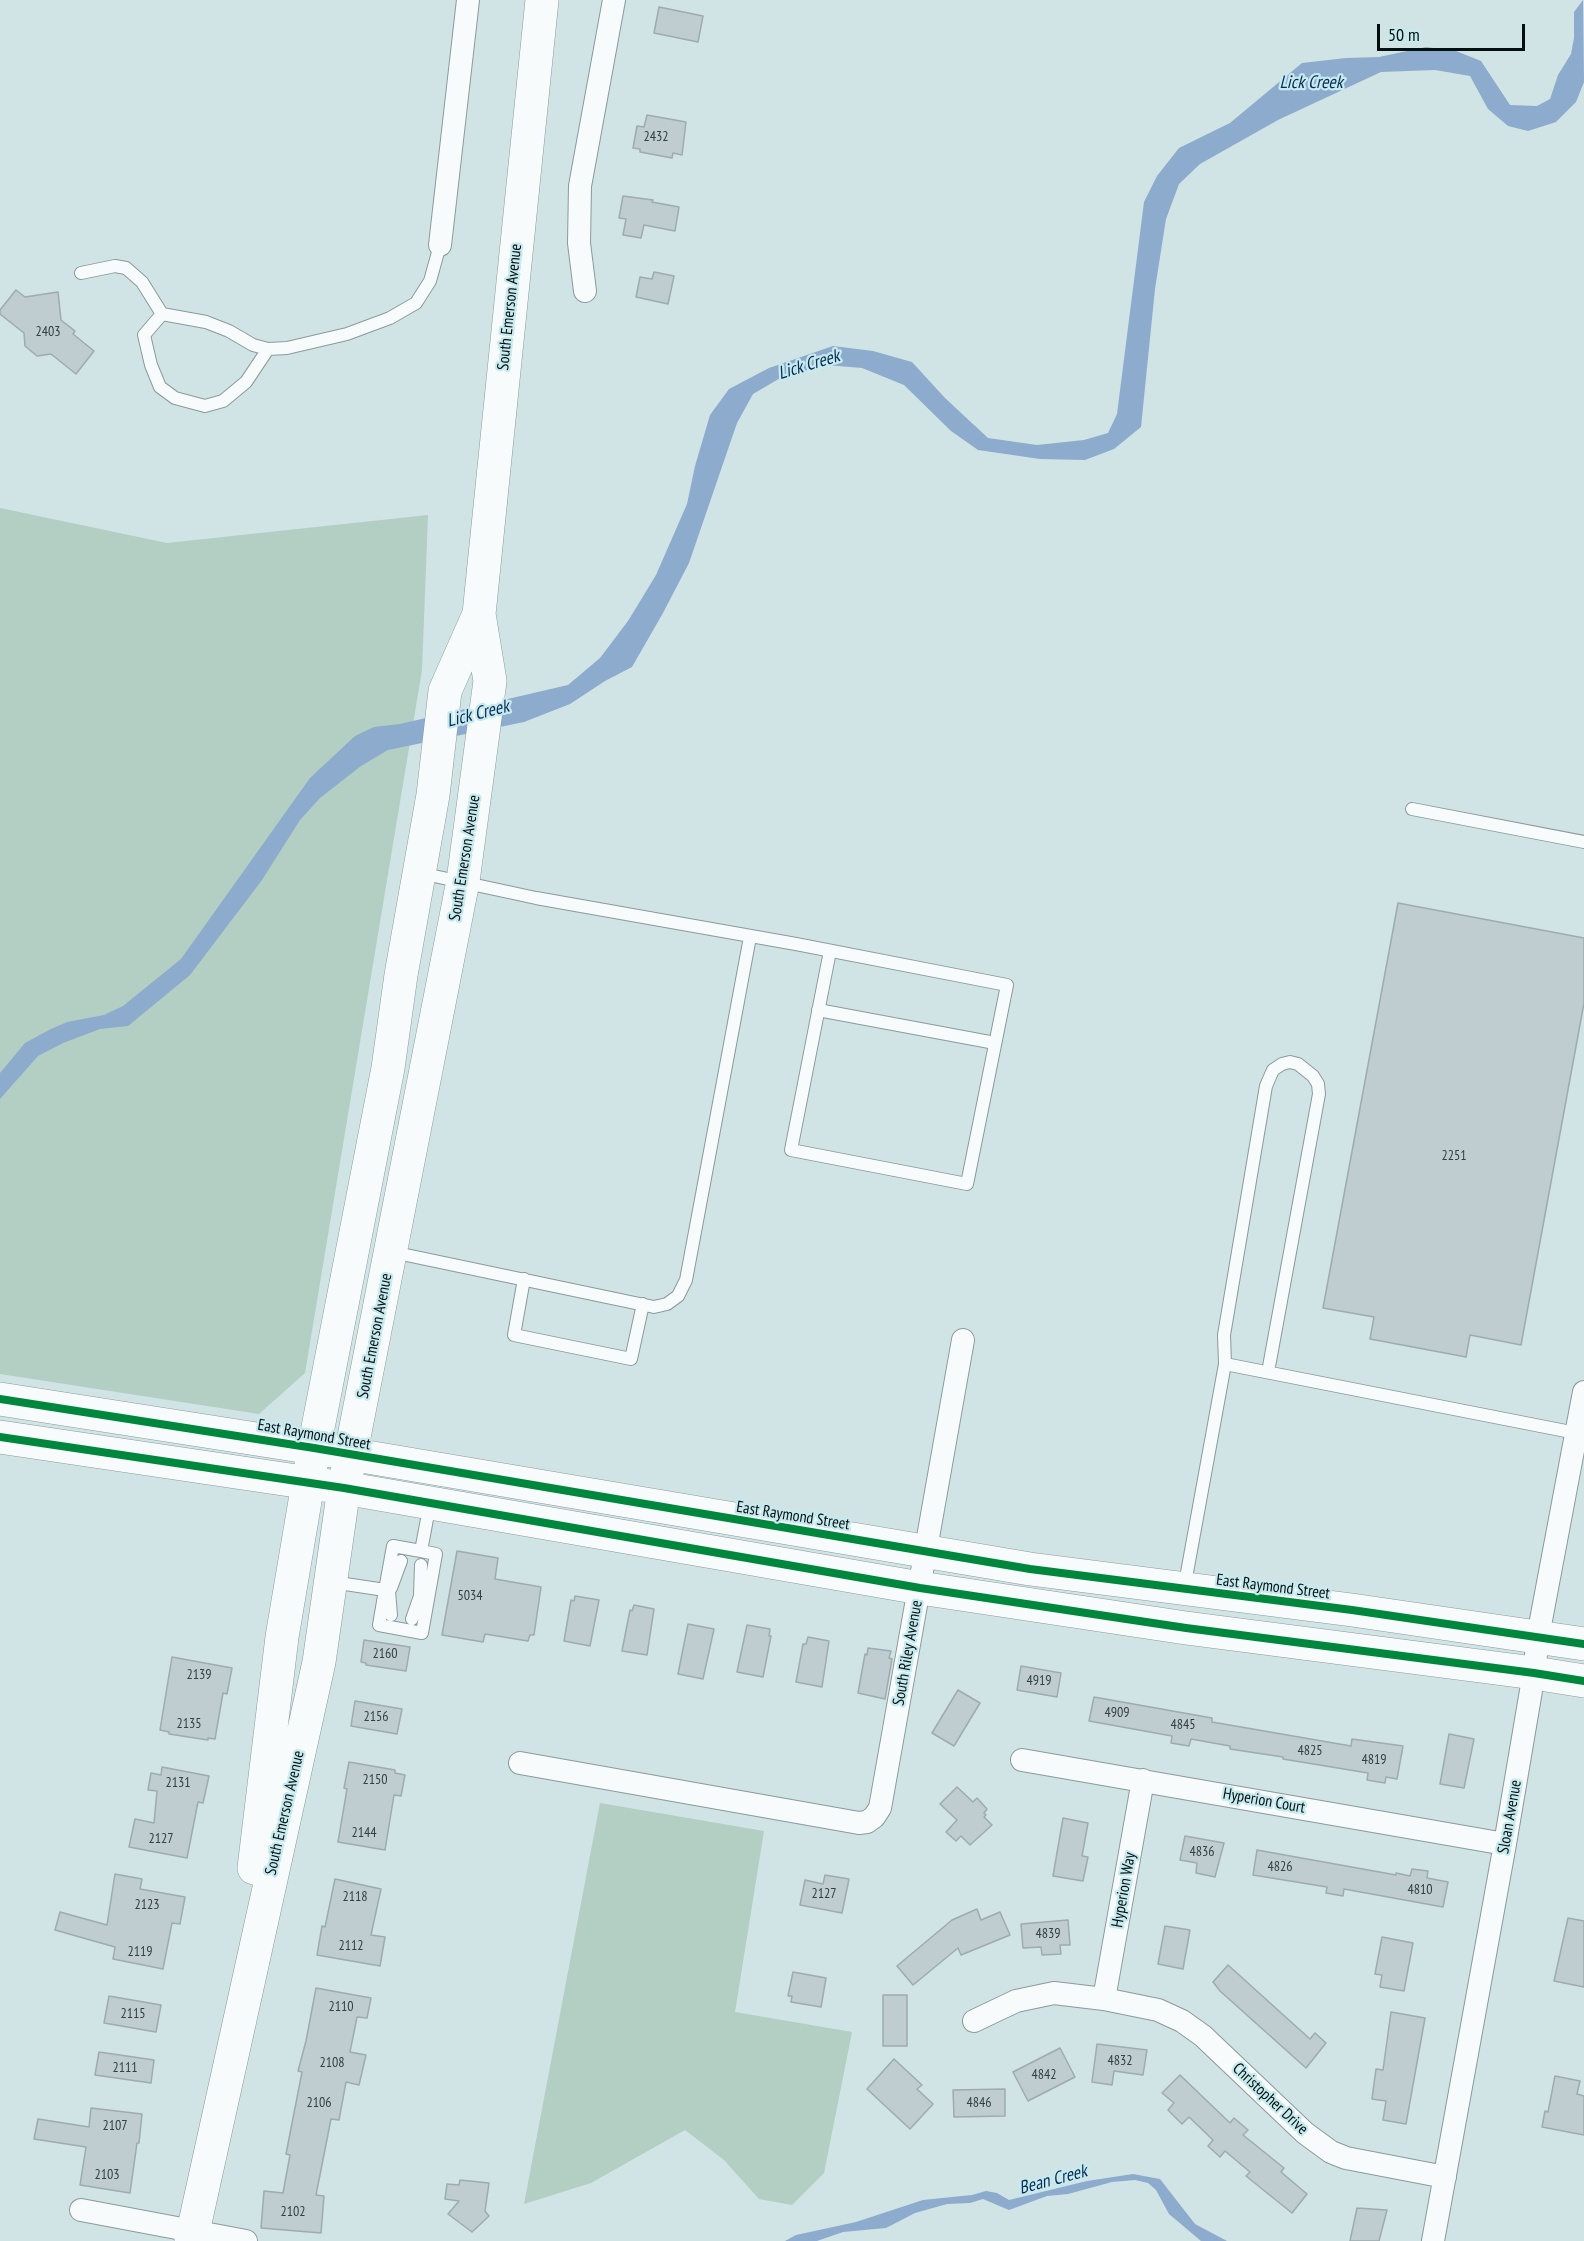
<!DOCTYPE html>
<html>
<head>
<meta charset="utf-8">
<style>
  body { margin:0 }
  #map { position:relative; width:1584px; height:2241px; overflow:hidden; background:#d0e3e5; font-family:"PT Sans Narrow",sans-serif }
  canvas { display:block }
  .scale { position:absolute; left:1377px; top:24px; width:148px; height:27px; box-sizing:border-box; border:3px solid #040f11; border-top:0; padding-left:8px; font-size:18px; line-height:21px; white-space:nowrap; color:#040f11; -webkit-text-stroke:4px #c7eaee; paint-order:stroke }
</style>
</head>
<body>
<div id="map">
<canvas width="1584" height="2241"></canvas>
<div class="scale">50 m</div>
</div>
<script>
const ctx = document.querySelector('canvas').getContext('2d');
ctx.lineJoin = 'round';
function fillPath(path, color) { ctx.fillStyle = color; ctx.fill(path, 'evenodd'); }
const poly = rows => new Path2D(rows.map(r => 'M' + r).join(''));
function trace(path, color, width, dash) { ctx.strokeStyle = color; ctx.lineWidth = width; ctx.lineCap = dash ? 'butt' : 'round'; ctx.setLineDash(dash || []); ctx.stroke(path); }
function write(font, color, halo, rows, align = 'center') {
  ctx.font = font + ' "PT Sans Narrow",sans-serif'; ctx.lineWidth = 4.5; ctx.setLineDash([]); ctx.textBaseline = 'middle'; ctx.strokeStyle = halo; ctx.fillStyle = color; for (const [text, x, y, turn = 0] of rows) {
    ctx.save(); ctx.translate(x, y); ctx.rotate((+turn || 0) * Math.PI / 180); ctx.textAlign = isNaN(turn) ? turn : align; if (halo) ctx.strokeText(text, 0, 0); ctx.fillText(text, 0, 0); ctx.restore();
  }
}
const green = poly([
  [0,508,167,543,428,515,422,670,305,1373,259,1414,0,1374],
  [600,1803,764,1831,735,2012,852,2032,824,2173,792,2205,759,2199,724,2160,685,2130,591,2183,524,2204]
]);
const water = poly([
  [1583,0,1584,82,1576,102,1556,122,1528,131,1508,126,1488,109,1470,76,1435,70,1381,72,1278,120,1200,164,1179,184,1166,219,1155,289,1141,427,1114,449,1085,460,1040,459,978,450,951,431,904,385,862,368,826,365,782,377,753,394,737,423,689,563,663,613,632,667,605,681,570,704,524,722,388,750,361,766,320,798,300,820,262,880,190,975,128,1026,100,1029,63,1043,38,1056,0,1099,0,1073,25,1043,51,1029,67,1022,104,1015,123,1006,181,959,310,778,355,736,374,727,400,724,568,685,600,658,628,621,656,575,687,504,695,466,710,415,729,389,769,368,833,346,873,351,912,362,945,398,988,438,1037,445,1084,440,1108,433,1117,414,1144,202,1157,176,1179,148,1230,123,1302,63,1346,58,1379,57,1426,47,1456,51,1481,61,1510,105,1537,106,1550,99,1558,75,1571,54,1574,38,1574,12],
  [1133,2174,1160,2179,1195,2224,1227,2241,1201,2241,1169,2214,1156,2190,1148,2183,1135,2180,1112,2182,1068,2194,1047,2196,1009,2210,983,2199,970,2203,947,2204,915,2213,886,2228,843,2232,817,2241,785,2241,796,2235,856,2222,923,2200,972,2195,986,2191,997,2193,1009,2200,1087,2181]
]);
const building = poly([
  [659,7,703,16,698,42,654,33,659,7],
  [647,115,686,122,682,155,673,153,672,158,640,152,640,149,633,148,637,126,644,127,647,115],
  [623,196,653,200,652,202,679,207,675,231,644,225,641,238,623,235,626,219,619,218,623,196],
  [654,272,674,276,668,304,636,297,640,277,652,279,654,272],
  [16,290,25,297,58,292,61,320,75,331,73,334,94,351,76,374,51,354,37,356,25,346,24,333,0,314,0,310,16,290],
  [1398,903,1584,938,1584,1003,1521,1345,1470,1335,1466,1357,1370,1339,1374,1317,1323,1308,1398,903],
  [457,1551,498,1558,495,1579,541,1587,534,1635,530,1635,528,1641,485,1634,483,1642,442,1635,457,1551],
  [575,1596,599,1600,590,1646,564,1641,571,1600,574,1601,575,1596],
  [634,1605,654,1609,647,1655,622,1651,630,1610,632,1611,634,1605],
  [688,1624,714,1629,703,1679,678,1674,688,1624],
  [747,1625,770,1629,769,1636,771,1636,763,1677,737,1672,747,1625],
  [808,1637,829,1641,822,1687,796,1682,803,1644,806,1644,808,1637],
  [364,1640,410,1647,406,1671,366,1665,366,1663,361,1662,364,1640],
  [868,1648,891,1651,889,1658,892,1659,885,1699,858,1693,865,1654,867,1655,868,1648],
  [172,1657,232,1668,227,1694,223,1693,215,1739,208,1738,208,1740,169,1734,169,1732,160,1730,172,1657],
  [1021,1666,1061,1673,1057,1697,1017,1690,1021,1666],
  [958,1690,980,1703,954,1746,932,1733,958,1690],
  [1094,1697,1212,1718,1212,1722,1351,1746,1352,1739,1403,1746,1397,1779,1386,1777,1385,1783,1367,1780,1368,1773,1283,1759,1283,1757,1230,1749,1230,1746,1191,1739,1189,1746,1171,1743,1172,1736,1089,1721,1094,1697],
  [355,1701,402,1709,397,1734,351,1726,355,1701],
  [1449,1734,1474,1739,1464,1788,1440,1784,1449,1734],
  [349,1762,395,1770,395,1773,405,1775,401,1796,394,1795,385,1850,338,1842,347,1789,344,1788,349,1762],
  [162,1767,209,1776,203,1803,198,1802,187,1858,129,1847,135,1819,154,1823,157,1791,148,1790,151,1773,161,1775,162,1767],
  [957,1787,973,1802,977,1798,987,1809,984,1813,986,1815,984,1817,992,1825,970,1845,961,1836,956,1841,946,1832,957,1820,940,1804,957,1787],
  [1063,1818,1088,1823,1082,1856,1088,1857,1083,1881,1053,1876,1063,1818],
  [1185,1836,1224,1843,1215,1877,1196,1873,1197,1863,1180,1860,1185,1836],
  [1257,1850,1396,1875,1396,1873,1410,1876,1412,1869,1428,1871,1427,1878,1448,1882,1443,1907,1344,1889,1343,1896,1326,1893,1327,1887,1253,1875,1257,1850],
  [115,1874,142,1879,140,1889,185,1897,180,1924,172,1923,163,1969,113,1959,115,1947,55,1930,60,1912,107,1925,115,1874],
  [825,1875,849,1879,842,1913,800,1905,805,1880,823,1884,825,1875],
  [335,1879,381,1889,371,1935,385,1937,380,1966,317,1955,322,1926,325,1927,335,1879],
  [977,1909,981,1920,1000,1912,1010,1935,961,1955,958,1948,913,1985,897,1966,952,1920,977,1909],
  [1568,1918,1584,1921,1584,1987,1554,1981,1568,1918],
  [1068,1920,1070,1945,1060,1945,1061,1954,1042,1955,1041,1947,1023,1948,1021,1924,1068,1920],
  [1165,1926,1190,1930,1183,1969,1158,1964,1165,1926],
  [1382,1937,1413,1943,1404,1991,1380,1987,1382,1975,1375,1974,1382,1937],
  [1228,1965,1310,2039,1315,2033,1326,2043,1306,2068,1220,1991,1213,1982,1228,1965],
  [793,1972,826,1978,821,2007,791,2002,792,1996,788,1996,793,1972],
  [316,1988,371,1998,367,2018,357,2017,350,2052,366,2055,359,2085,346,2082,339,2120,331,2119,316,2195,324,2196,321,2233,261,2228,264,2191,283,2193,290,2155,286,2154,302,2072,298,2071,306,2041,316,1988],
  [883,1995,907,1995,907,2046,883,2046,883,1995],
  [109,1996,161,2005,156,2032,104,2023,109,1996],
  [1391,2012,1425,2018,1406,2124,1383,2120,1386,2101,1372,2099,1376,2069,1383,2070,1391,2012],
  [1097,2044,1147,2050,1143,2075,1114,2071,1112,2085,1092,2082,1097,2044],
  [1060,2048,1075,2077,1028,2101,1013,2072,1060,2048],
  [99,2052,154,2060,151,2083,95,2075,99,2052],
  [894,2059,922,2085,917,2089,933,2104,910,2129,867,2089,894,2059],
  [1180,2075,1230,2123,1234,2118,1248,2130,1243,2135,1284,2168,1281,2172,1307,2194,1292,2213,1246,2176,1250,2172,1225,2151,1220,2157,1208,2146,1213,2140,1189,2117,1182,2124,1168,2110,1174,2103,1162,2093,1180,2075],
  [1555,2076,1580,2081,1577,2094,1584,2096,1584,2135,1542,2127,1545,2111,1548,2112,1555,2076],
  [1005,2089,1005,2116,954,2117,953,2090,1005,2089],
  [91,2108,142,2114,139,2143,137,2143,130,2193,80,2185,86,2147,34,2139,38,2119,89,2127,91,2108],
  [460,2180,489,2183,485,2211,489,2216,472,2232,448,2214,459,2201,445,2199,447,2184,459,2185,460,2180],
  [1357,2208,1387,2210,1379,2241,1350,2241,1357,2208]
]);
const lane = poly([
  [81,273,115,266,126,268,142,282,162,314,206,322,229,331,253,345,268,349,287,348,347,334,390,318,416,303,430,281,440,245],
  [162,314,144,335,151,365,160,387,175,398,205,406,223,401,246,382,268,349],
  [1412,809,1584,842],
  [420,873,536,898,796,944,1007,985,967,1184,791,1150,830,951],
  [818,1010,995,1043],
  [392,1252,654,1307,667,1304,678,1296,686,1280,750,937],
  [524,1279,514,1335,631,1359,643,1304],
  [1225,1364,1576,1433],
  [332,1582,385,1590,393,1546,421,1551,430,1503],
  [391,1588,401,1561],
  [1184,1589,1225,1364,1224,1335,1266,1086,1273,1070,1282,1064,1290,1062,1298,1064,1313,1076,1318,1084,1319,1094,1268,1372],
  [385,1590,379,1625,422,1633,436,1554,421,1551],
  [389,1591,391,1615],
  [420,1596,421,1565],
  [412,1619,420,1596,428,1597]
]);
const street = poly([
  [440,245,468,0],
  [585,291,579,243,580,186,614,0],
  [1022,1760,1505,1844],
  [520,1763,859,1823,867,1822,874,1817,880,1808,963,1340],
  [1104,1999,1143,1780],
  [974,2021,1016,2001,1054,1993,1104,1999,1158,2010,1182,2021,1203,2036,1305,2133,1331,2152,1346,2158,1445,2177],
  [81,2210,246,2241],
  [1433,2241,1505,1844,1534,1673,1538,1636,1584,1392]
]);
const primary = poly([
  [0,1399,314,1448,1030,1569,1352,1610,1584,1644],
  [0,1437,344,1488,920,1588,1186,1628,1534,1673,1584,1681],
  [254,1868,282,1637,314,1448,388,1068,401,975,433,795,445,691,479,614],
  [191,2241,319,1662,344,1488,463,881,490,681,479,614,542,0]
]);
const cycleway = poly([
  [0,1399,314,1448,1030,1569,1352,1610,1584,1644],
  [0,1437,344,1488,920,1588,1186,1628,1534,1673,1584,1681]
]);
const numberNames = [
  ["2432",656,137],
  ["2403",48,332],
  ["2251",1454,1156],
  ["5034",470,1596],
  ["2160",385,1654],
  ["2139",199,1675],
  ["4919",1039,1681],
  ["4909",1117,1713],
  ["2156",376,1717],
  ["2135",189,1724],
  ["4845",1183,1725],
  ["4825",1310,1751],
  ["4819",1374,1760],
  ["2150",375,1780],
  ["2131",178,1783],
  ["2144",364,1833],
  ["2127",161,1839],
  ["4836",1202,1852],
  ["4826",1280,1867],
  ["4810",1420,1890],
  ["2127",824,1894],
  ["2118",355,1897],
  ["2123",147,1905],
  ["4839",1048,1934],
  ["2112",351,1946],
  ["2119",140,1952],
  ["2110",341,2007],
  ["2115",133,2014],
  ["4832",1120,2061],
  ["2108",332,2063],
  ["2111",125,2068],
  ["4842",1044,2075],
  ["2106",319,2103],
  ["4846",979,2103],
  ["2107",115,2126],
  ["2103",107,2175],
  ["2102",293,2212]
];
const streetNames = [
  ["South Emerson Avenue",510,307,-84],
  ["South Emerson Avenue",465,858,-81],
  ["South Emerson Avenue",375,1336,-79],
  ["East Raymond Street",314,1435,10],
  ["East Raymond Street",793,1516,9],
  ["East Raymond Street",1273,1587,7],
  ["South Riley Avenue",908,1653,-80],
  ["Hyperion Court",1264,1801,10],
  ["South Emerson Avenue",285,1813,-77],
  ["Sloan Avenue",1510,1817,-80],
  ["Hyperion Way",1124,1890,-80],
  ["Christopher Drive",1270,2099,43]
];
const waterNames = [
  ["Lick Creek",1311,83],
  ["Lick Creek",809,365,-17],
  ["Lick Creek",478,714,-14],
  ["Bean Creek",1053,2180,-15]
];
fillPath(green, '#b3cec2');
fillPath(water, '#8dabcc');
fillPath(building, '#bfccd0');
trace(building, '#9eabaf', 1.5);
trace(lane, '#8b9a9c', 14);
trace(street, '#8b9a9c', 24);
trace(primary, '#8b9a9c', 34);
trace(lane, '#f8fbfb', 12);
trace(street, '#f8fbfb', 22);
trace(primary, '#f8fbfb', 33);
trace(cycleway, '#00873e', 8);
write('14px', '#343f42', null, numberNames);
write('16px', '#040f11', '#c7eaee', streetNames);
write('italic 18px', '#082c57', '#c7eaee', waterNames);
</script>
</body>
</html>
